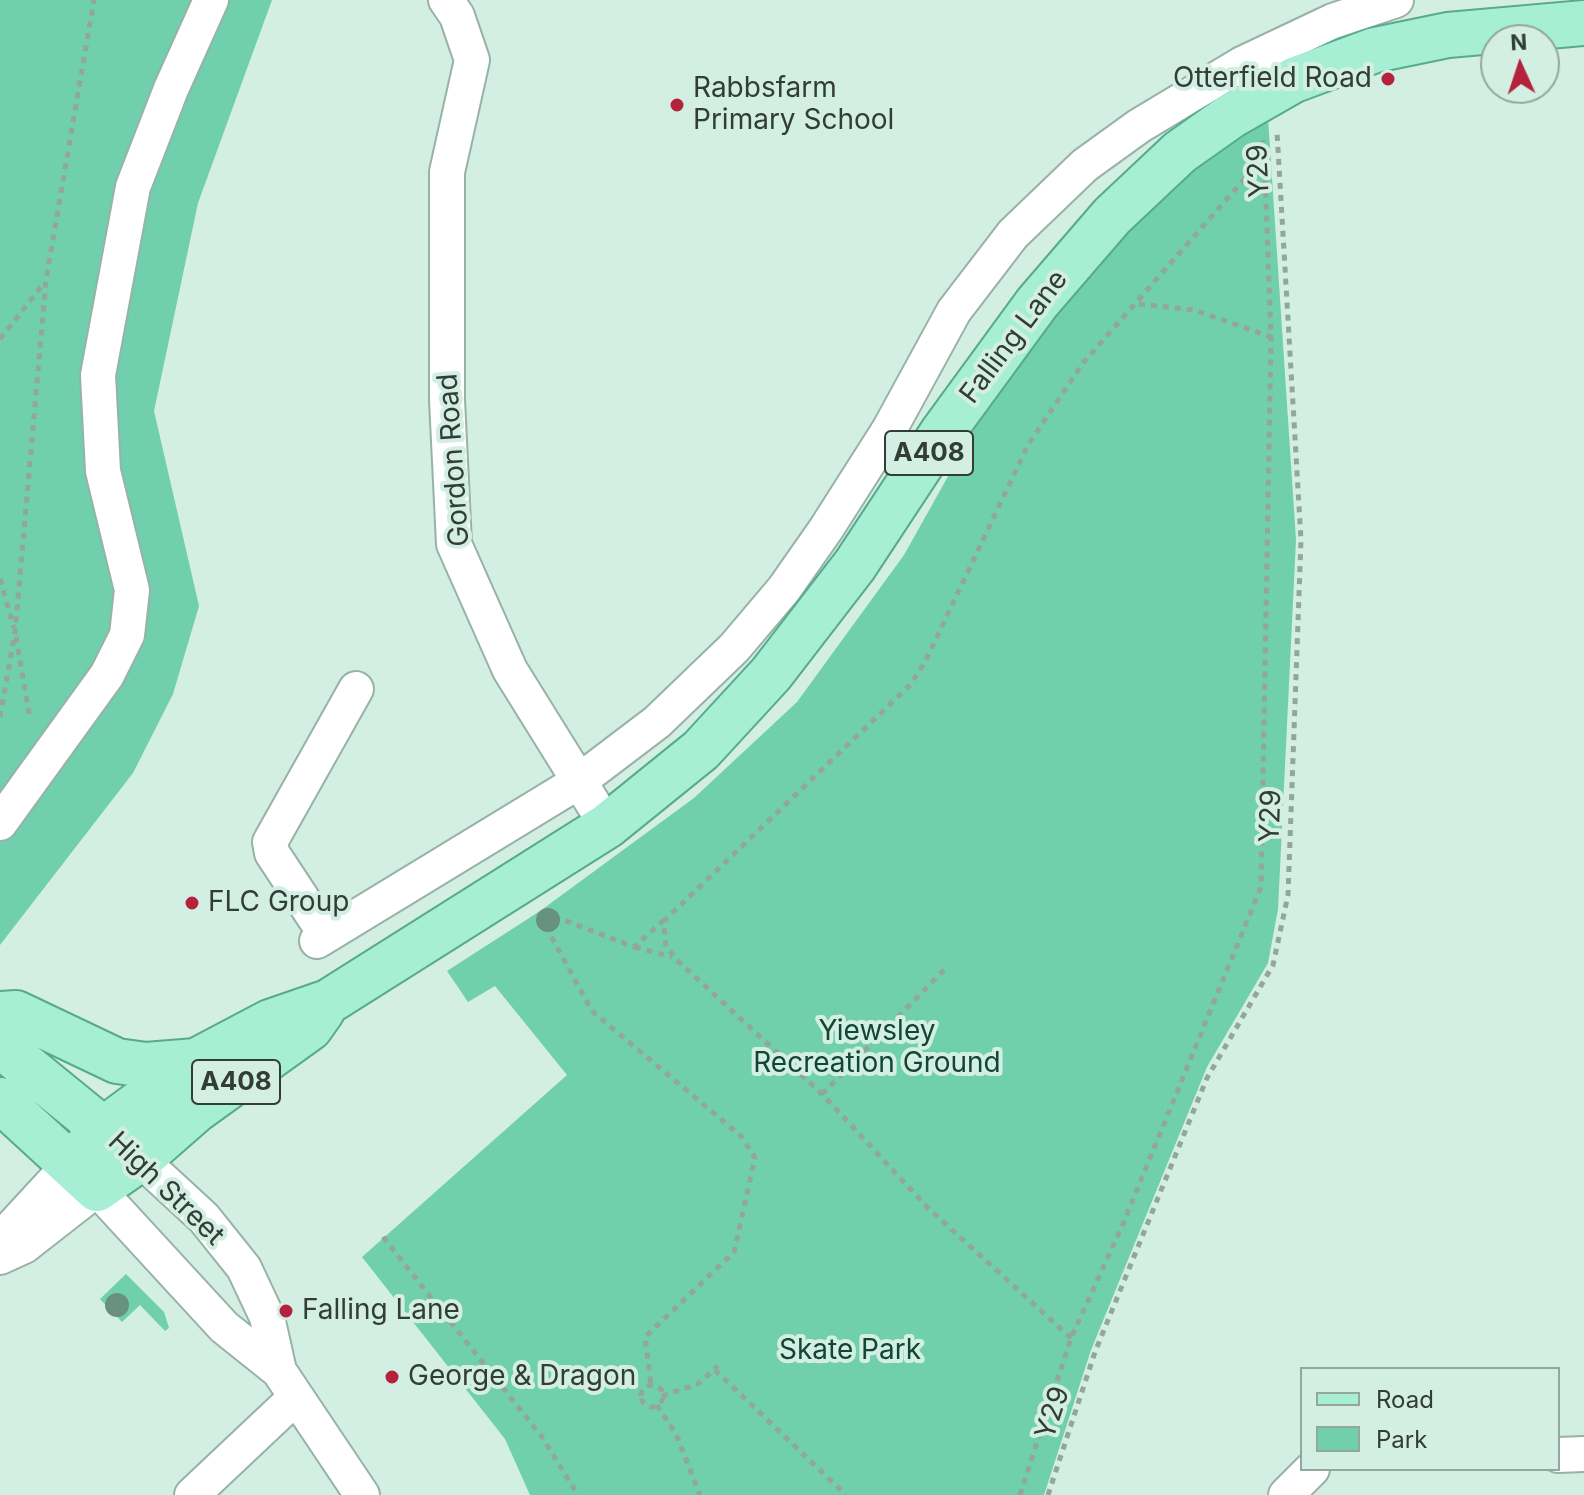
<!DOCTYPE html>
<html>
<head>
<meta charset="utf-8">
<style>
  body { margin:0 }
  #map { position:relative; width:1584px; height:1495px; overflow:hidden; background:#d3eee2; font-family:Inter,sans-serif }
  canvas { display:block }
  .legend { position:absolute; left:1300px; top:1367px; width:260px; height:104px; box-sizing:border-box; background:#d3eee2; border:2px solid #93a79e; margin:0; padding:10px 14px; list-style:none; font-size:24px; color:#323d38 }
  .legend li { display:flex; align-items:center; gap:16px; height:40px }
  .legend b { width:40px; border:2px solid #93a79e }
  .north { position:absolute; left:1480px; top:24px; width:80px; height:80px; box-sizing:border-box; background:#d3eee2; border:2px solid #93a79e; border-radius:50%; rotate:357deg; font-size:22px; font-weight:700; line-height:32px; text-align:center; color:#323d38 }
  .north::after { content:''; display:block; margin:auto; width:28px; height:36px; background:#b5223d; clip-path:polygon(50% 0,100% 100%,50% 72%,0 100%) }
</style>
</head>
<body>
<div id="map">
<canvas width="1584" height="1495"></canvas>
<ul class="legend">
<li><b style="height:10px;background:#a6efd5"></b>Road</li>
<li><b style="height:22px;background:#70cfac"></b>Park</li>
</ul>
<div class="north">N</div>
</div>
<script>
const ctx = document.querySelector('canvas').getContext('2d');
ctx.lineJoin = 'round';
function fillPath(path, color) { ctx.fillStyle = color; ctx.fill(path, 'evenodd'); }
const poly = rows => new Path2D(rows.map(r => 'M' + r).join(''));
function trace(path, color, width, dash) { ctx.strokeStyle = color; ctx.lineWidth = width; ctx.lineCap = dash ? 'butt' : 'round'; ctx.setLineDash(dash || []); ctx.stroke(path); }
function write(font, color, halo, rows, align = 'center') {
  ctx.font = font + ' Inter,sans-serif'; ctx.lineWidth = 8; ctx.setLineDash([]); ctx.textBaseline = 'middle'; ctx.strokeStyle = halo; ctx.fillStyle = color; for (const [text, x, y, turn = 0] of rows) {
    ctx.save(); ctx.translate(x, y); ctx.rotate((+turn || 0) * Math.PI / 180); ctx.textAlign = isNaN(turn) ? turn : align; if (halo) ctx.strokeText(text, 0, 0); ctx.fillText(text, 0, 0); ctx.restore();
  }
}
const green = poly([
  [0,0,272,0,198,203,154,411,199,606,173,694,133,773,0,945],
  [1268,118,1296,540,1278,909,1268,963,1207,1067,1091,1350,1044,1495,530,1495,505,1439,362,1257,567,1075,495,986,468,1002,447,971,540,911,694,798,797,702,904,555,1012,362,1056,305,1176,180],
  [126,1274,164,1312,169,1328,165,1331,140,1305,122,1322,100,1299]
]);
const path = poly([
  [1139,304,1194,310,1271,337],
  [0,339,44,283],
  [0,579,14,628],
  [16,637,30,719],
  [0,717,15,632,46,280,94,0],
  [543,912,634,947,664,920],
  [540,916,592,1011,741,1136,755,1158,734,1252,645,1337,651,1385],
  [635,947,672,957],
  [822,1094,945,969],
  [383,1237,542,1437,578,1495],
  [1071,1338,928,1208,822,1094,677,960,666,946,664,926,665,920,910,685,925,662,1028,445,1083,363,1254,168,1264,147,1263,140],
  [715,1370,846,1495],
  '641 1396a11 11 0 1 1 22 0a11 11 0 1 1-22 0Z',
  [662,1396,698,1384,718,1366],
  [657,1405,676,1434,700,1495],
  [1020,1495,1071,1338,1123,1224,1261,887,1271,337,1264,148],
  [1048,1495,1095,1352,1207,1078,1273,965,1288,895,1301,540,1277,132]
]);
const minor = poly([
  [446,0,457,16,472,60,447,172,447,400,454,544,510,670,607,826],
  [0,823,107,675,127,635,132,590,103,471,98,375,133,187,171,89,211,0],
  [326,935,272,853,270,842,356,689],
  [317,941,578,782,657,722,734,648,784,589,826,529,889,430,954,311,1013,234,1085,165,1139,126,1242,64,1333,21,1396,0],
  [140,1159,204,1218,244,1268,267,1317,279,1371],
  [0,1254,12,1227,72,1162],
  [0,1257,24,1246,97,1189,224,1327,279,1371,362,1495],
  [1558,1455,1584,1454],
  [192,1495,296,1397],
  [1286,1495,1312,1469]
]);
const major = poly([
  [0,1014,16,1013,117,1061,146,1065,196,1061],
  [0,1045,125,1147],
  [0,1100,97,1189,140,1159,196,1110,310,1028,322,1011],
  [72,1162,104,1129,196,1061,270,1022,328,1002,607,826,701,750,771,674,855,565,942,433,1037,303,1112,216,1180,152,1231,116,1294,80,1375,50,1448,35,1584,23]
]);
const trees = [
  [548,920],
  [117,1305]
];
const markers = [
  [1388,79,8,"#b5223d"],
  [677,105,8,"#b5223d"],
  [192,903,8,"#b5223d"],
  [286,1311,8,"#b5223d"],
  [392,1377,8,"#b5223d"]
];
const shields = [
  [929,453,88],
  [236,1082,88]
];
const shieldNames = [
  ["A408",929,453],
  ["A408",236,1082]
];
const poiNames = [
  ["Otterfield Road",1372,79,"right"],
  ["Rabbsfarm",693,89],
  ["Primary School",693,121],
  ["FLC Group",208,903],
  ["Falling Lane",302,1311],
  ["George & Dragon",408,1377]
];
const streetNames = [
  ["Y29",1259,171,-93],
  ["Falling Lane",1014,337,-53],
  ["Gordon Road",454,460,-94],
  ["Y29",1271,816,-88],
  ["High Street",166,1189,44],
  ["Y29",1053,1413,-72]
];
const parkNames = [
  ["Yiewsley",877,1032],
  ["Recreation Ground",877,1064],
  ["Skate Park",850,1351]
];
fillPath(green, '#70cfac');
trace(minor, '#97b2a6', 38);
trace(major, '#57aa8c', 48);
trace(path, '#92a69d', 5, [6, 6]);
trace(minor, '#fff', 34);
trace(major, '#a6efd5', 44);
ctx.fillStyle = '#699182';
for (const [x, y] of trees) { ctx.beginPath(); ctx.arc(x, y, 12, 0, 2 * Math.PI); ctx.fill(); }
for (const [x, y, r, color] of markers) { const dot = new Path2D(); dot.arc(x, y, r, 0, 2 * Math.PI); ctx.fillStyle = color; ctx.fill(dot); trace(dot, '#d3eee2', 3); }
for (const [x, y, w] of shields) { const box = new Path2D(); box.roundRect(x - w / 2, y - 22, w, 44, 6); ctx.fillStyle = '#d3eee2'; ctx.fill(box); trace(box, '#323d38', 2); }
write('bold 26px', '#323d38', null, shieldNames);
write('28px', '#323d38', '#d3eee2', poiNames, 'left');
write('28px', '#323d38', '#d3eee2', streetNames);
write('28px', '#124534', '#d3eee2', parkNames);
</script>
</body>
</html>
